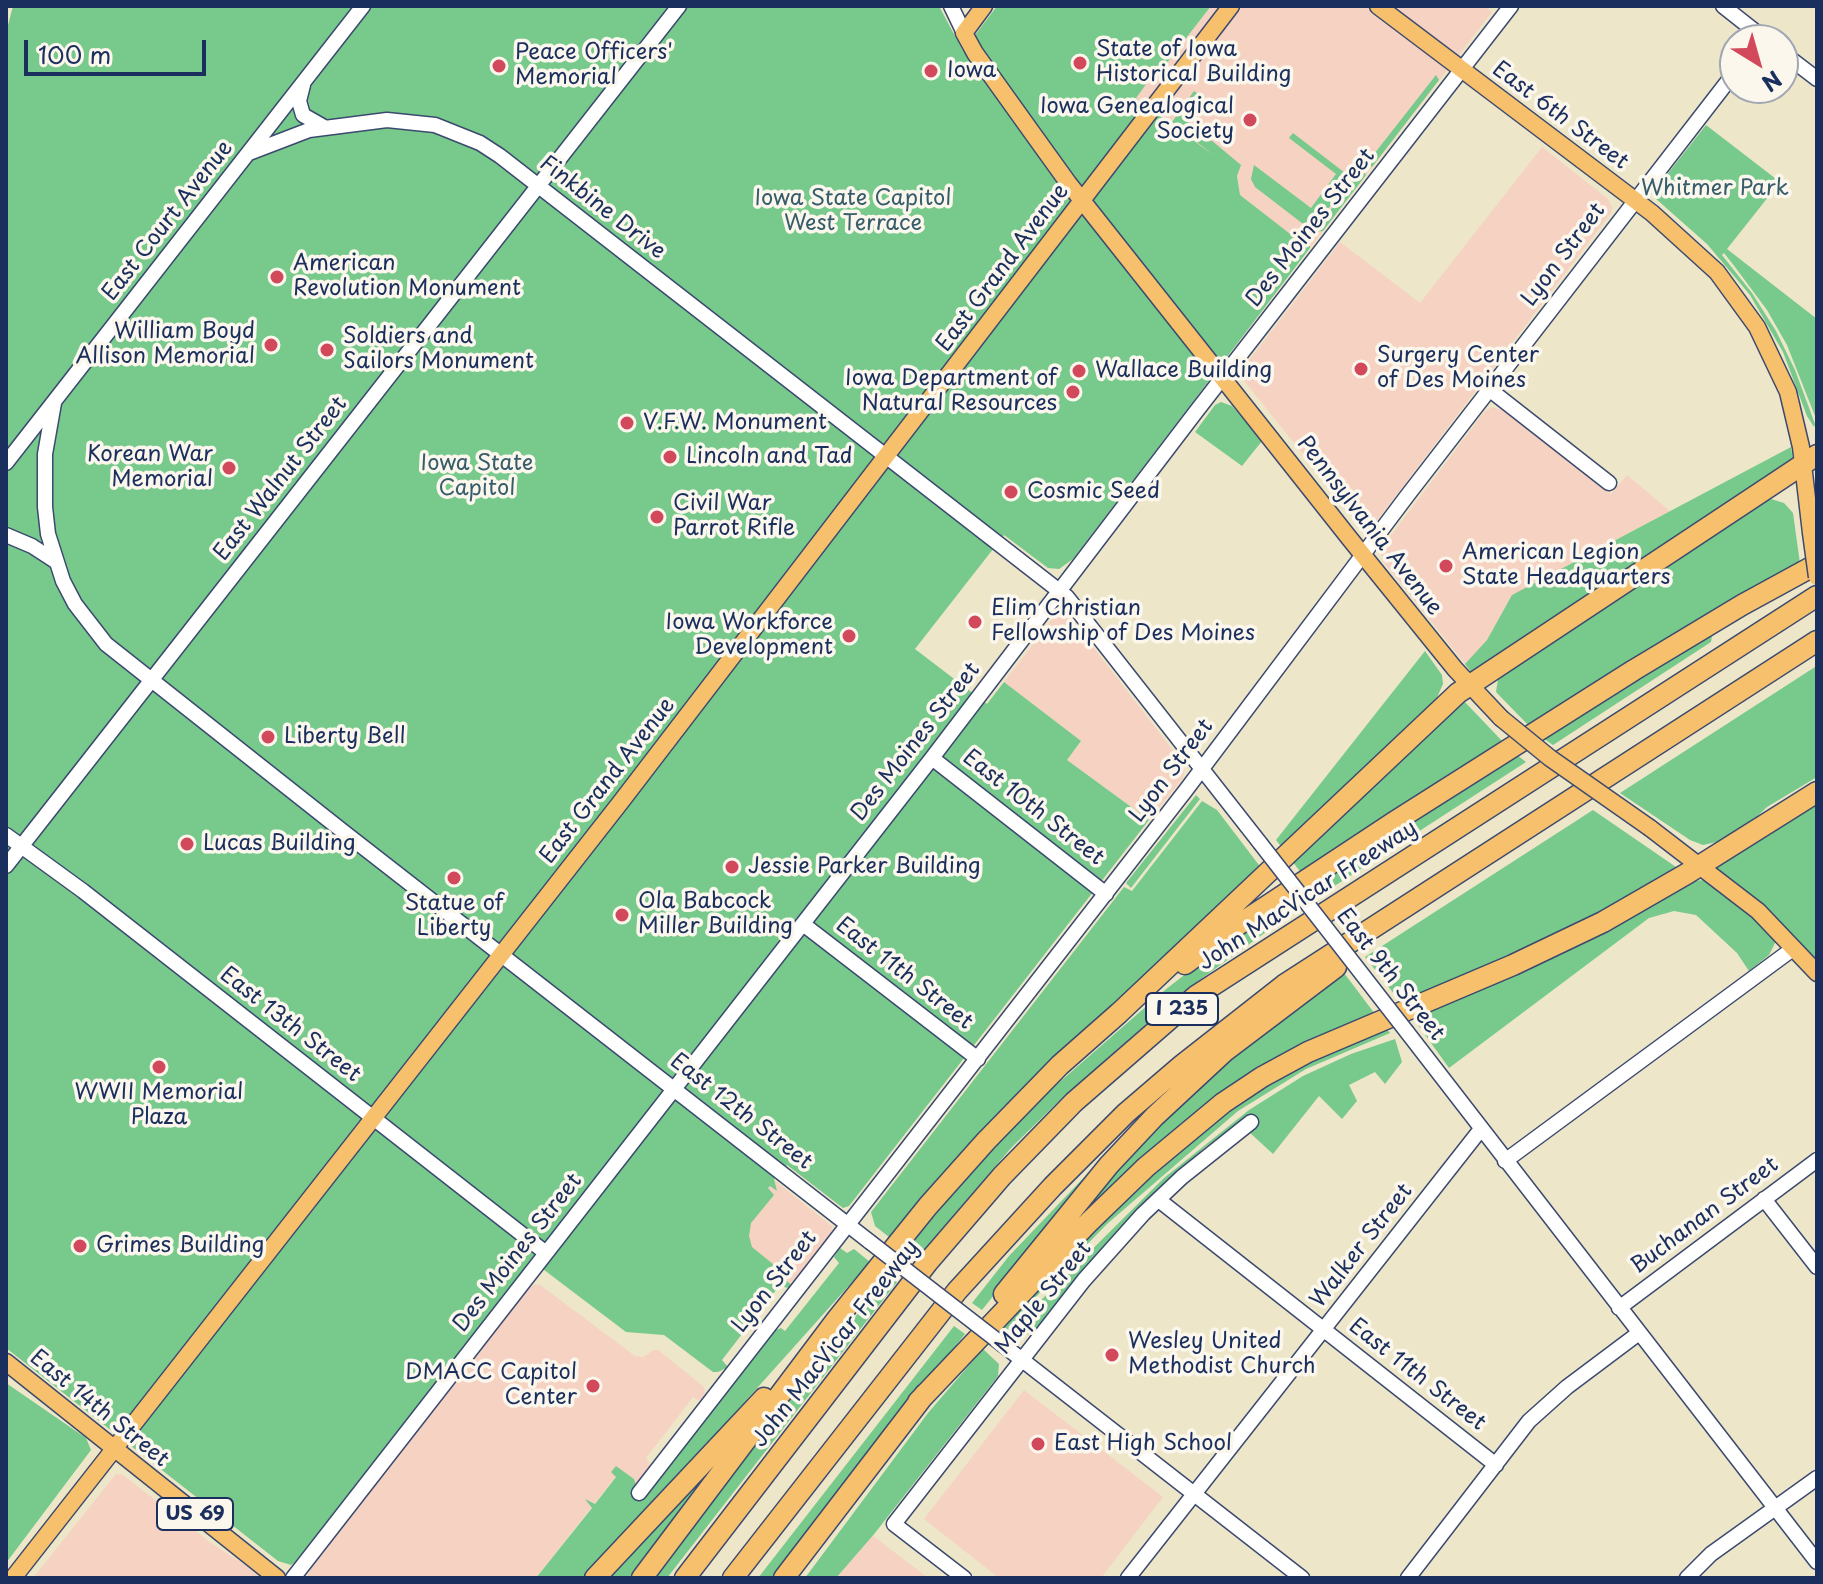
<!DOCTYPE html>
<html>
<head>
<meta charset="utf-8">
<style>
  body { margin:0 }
  #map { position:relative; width:1823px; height:1584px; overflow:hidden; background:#eee6c9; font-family:"Playpen Sans",sans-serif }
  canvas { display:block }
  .frame { position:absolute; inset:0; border:8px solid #1b2f5e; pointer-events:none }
  .north { position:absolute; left:1719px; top:24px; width:80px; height:80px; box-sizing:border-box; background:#fbf7ec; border:2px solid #a1a7b3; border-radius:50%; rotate:143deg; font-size:22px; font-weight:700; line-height:32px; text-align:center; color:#1b2f5e }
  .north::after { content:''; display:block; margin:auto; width:28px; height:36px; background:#d1495b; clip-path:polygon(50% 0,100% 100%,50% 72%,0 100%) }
  .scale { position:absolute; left:24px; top:40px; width:182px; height:36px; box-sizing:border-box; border:4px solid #1b2f5e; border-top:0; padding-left:10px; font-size:24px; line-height:28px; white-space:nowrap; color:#1b2f5e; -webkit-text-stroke:6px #fbf7ec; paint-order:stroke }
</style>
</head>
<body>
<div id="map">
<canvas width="1823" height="1584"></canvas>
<div class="frame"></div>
<div class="north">N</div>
<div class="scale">100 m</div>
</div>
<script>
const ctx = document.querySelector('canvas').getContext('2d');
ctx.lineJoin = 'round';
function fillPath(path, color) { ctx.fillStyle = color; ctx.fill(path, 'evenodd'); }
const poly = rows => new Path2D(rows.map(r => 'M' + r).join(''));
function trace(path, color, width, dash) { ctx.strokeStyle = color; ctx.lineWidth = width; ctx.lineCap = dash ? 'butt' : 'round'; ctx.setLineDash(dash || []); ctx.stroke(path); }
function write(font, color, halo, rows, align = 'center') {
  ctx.font = font + ' "Playpen Sans",sans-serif'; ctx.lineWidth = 7; ctx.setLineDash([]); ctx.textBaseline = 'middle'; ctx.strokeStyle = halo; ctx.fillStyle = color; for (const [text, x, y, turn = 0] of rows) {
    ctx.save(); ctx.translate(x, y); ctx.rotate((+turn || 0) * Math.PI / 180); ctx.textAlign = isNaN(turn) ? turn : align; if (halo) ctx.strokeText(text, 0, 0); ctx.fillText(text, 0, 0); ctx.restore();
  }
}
const built = poly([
  [1211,6,1484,6,1492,12,1310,248,1306,238,1303,237,1298,240,1240,195,1237,174,1135,98,1152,76,1159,73],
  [1542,147,1608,199,1612,207,1611,213,1375,523,1361,526,1245,382,1243,368,1340,242,1420,303],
  [1492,407,1505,411,1611,494,1627,475,1670,511,1512,595,1487,640,1465,664,1383,561,1381,554,1383,546,1484,412],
  [1067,613,1185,766,1183,778,1149,820,1067,760,1081,742,1004,682,1054,617],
  [774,1180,833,1227,831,1233,792,1285,729,1237],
  [535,1284,540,1285,635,1356,643,1357,654,1350,658,1350,704,1387,705,1393,702,1399,698,1400,693,1397,646,1458,650,1465,636,1485,634,1479,616,1466,616,1476,536,1578,307,1578,311,1568,528,1289],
  [1024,1390,1163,1497,1101,1578,999,1578,924,1519],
  [116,1474,123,1475,211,1543,265,1578,33,1578],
  [868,1532,928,1578,833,1578]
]);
const green = poly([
  [13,6,939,6,963,51,997,6,1211,6,1159,73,1152,76,1136,98,1213,155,1172,122,1194,91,1204,98,1203,100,1195,95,1181,115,1241,165,1237,176,1240,195,1298,240,1303,237,1310,244,1310,248,1073,559,1059,569,1048,568,1004,535,915,649,987,704,1004,682,1081,741,1067,760,1149,820,849,1206,843,1208,839,1205,787,1165,774,1179,777,1191,770,1186,768,1188,774,1195,751,1223,749,1236,752,1247,784,1273,781,1277,792,1285,789,1288,779,1286,722,1360,728,1367,718,1372,713,1372,664,1335,626,1332,531,1260,295,1562,291,1565,278,1561,6,1348,6,33],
  [1436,75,1439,80,1372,167,1367,163],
  [1706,125,1780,182,1727,249,1817,319,1817,421,1787,345,1767,310,1735,267,1724,253,1722,255,1752,293,1776,331,1795,370,1815,424,1814,427,1807,416,1783,352,1750,295,1707,244,1655,198,1658,186],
  [1293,133,1349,176,1357,166,1360,169,1311,230,1255,187,1251,179,1254,165,1311,208,1336,174,1289,138],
  [1362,170,1366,175,1323,231,1313,232],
  [1221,402,1232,406,1262,441,1242,466,1195,432,1215,405],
  [1791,447,1793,461,1472,673,1465,664,1487,640,1512,595],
  [1771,499,1784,503,1793,513,1800,564,1531,728,1496,692,1498,679,1504,672,1756,504],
  [1708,635,1712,636,1711,642,1553,745,1543,738],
  [1425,651,1442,675,1443,684,1435,702,1282,848,1276,840],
  [1815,667,1817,777,1767,807,1747,826,1721,841,1703,845,1690,840,1620,793],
  [1462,699,1504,743,1302,874,1292,861],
  [1517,755,1526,762,1319,896,1312,887],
  [1196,795,1200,799,1131,888,1126,883],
  [1202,801,1217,810,1262,869,960,1157,889,1237,875,1226,871,1212,1124,887,1132,891],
  [1817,801,1817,962,1775,918,1716,868,1716,864],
  [1593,810,1676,867,1592,918,1546,943,1402,1004,1365,957],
  [1705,880,1754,919,1776,941,1769,955,1749,971,1737,953,1696,915,1674,911,1649,918,1449,1068,1413,1018,1691,881],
  [1288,901,1295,911,1183,992,1061,1099,1012,1147,916,1259,905,1250,985,1157,1047,1093,1165,990,1229,940],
  [1344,973,1375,1014,1328,1035,1059,1241,1129,1155,1184,1100,1303,998],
  [1385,1027,1390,1033,1306,1069,1238,1111,1107,1224,1028,1305,1014,1325,1016,1325,1164,1178,1249,1110,1303,1076,1351,1054,1395,1039,1402,1062,1385,1084,1375,1072,1349,1085,1357,1101,1342,1119,1319,1096,1273,1154,1248,1131,1257,1123,1250,1114,1204,1148,1125,1223,1038,1330,1021,1337,1001,1326,1052,1270,1185,1143,1239,1101,1309,1061],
  [1113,1147,982,1310,972,1303,1009,1256],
  [840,1248,847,1253,854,1249,870,1262,604,1559,583,1578,536,1578,592,1508,585,1499,595,1504,616,1477,611,1472,616,1466,634,1479,636,1485,631,1492,643,1500,776,1330,781,1328,785,1331,839,1263,834,1257],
  [888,1275,897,1282,667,1578,651,1578],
  [954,1326,965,1334,774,1578,758,1578],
  [983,1349,999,1364,998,1376,875,1533,836,1578,805,1578,928,1413],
  [6,1383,86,1438,91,1450,6,1563],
  [725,1450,728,1452,631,1578,607,1578]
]);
const minor = poly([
  [951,6,964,33],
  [1723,6,1766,40],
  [1783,53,1817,79],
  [303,85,299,101,303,115,324,127],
  [249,153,309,130,387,120,435,125,480,143,500,156,1067,597,1260,843],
  [1489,389,1609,483],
  [54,403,45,454,45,507,48,534,63,581,75,604,106,644,345,833,870,1242],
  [6,463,363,6],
  [6,535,32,546,55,561],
  [932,758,1106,894],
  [6,835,83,891,546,1253],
  [6,866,679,6],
  [803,924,978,1059],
  [1407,1032,1817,1562],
  [1505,1161,1794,948],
  [1764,1199,1817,1267],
  [1160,1201,1496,1465],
  [1619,1308,1817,1160],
  [1003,1345,1302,1578],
  [639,1493,1186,790,1407,496,1735,72],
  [293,1578,932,758,1195,413,1511,6],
  [964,1578,894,1524,1084,1280,1143,1214,1182,1177,1251,1122],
  [1128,1578,1481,1129],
  [1408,1578,1529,1421,1567,1387,1639,1333],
  [1687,1578,1711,1554,1817,1478]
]);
const major = poly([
  [984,6,964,33,975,53,1033,134,1069,184,1350,539,1455,669,1501,718],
  [1378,6,1652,213,1717,272,1757,327,1788,392,1801,447,1811,533],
  [1650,828,1758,911,1817,973],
  [6,1362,277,1578],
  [13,1578,620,803,1231,6]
]);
const highway = poly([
  [1185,964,1238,925,1394,822,1634,670,1742,605,1817,564],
  [1004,1294,1109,1165,1155,1116,1225,1051,1336,967],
  [918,1402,1087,1224,1146,1167,1223,1103,1262,1077,1308,1052,1513,965,1603,922,1688,873,1817,792],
  [595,1578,764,1398],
  [642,1578,837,1319,928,1206,986,1141,1060,1065,1119,1013,1458,693,1817,455],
  [685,1578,928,1262,1002,1176,1074,1102,1196,996,1817,596],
  [733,1578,957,1291,1053,1186,1126,1113,1182,1065,1284,985,1817,641],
  [784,1578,925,1394]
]);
const minorBridge = poly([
  [1260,843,1407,1032],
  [870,1242,1003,1345]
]);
const majorBridge = poly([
  [1811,533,1817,577],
  [1501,718,1550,758,1650,828]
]);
const markers = [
  [1080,63,8,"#d1495b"],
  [499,66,8,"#d1495b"],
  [931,71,8,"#d1495b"],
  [1250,120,8,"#d1495b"],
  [277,277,8,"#d1495b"],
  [271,345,8,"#d1495b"],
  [327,350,8,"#d1495b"],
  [1361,369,8,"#d1495b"],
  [1079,371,8,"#d1495b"],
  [1073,392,8,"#d1495b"],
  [627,423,8,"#d1495b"],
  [670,457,8,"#d1495b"],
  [229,468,8,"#d1495b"],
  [1011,492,8,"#d1495b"],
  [657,517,8,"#d1495b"],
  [1446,566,8,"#d1495b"],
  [975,622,8,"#d1495b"],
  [849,636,8,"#d1495b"],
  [268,737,8,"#d1495b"],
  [187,844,8,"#d1495b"],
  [732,867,8,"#d1495b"],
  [454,878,8,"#d1495b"],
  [622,915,8,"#d1495b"],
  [159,1067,8,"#d1495b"],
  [80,1246,8,"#d1495b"],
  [1112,1355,8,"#d1495b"],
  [593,1386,8,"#d1495b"],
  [1038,1444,8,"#d1495b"]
];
const shields = [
  [1182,1009,72],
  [195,1514,76]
];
const shieldNames = [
  ["I 235",1182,1009],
  ["US 69",195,1514]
];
const poiNames = [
  ["State of Iowa",1096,50],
  ["Historical Building",1096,75],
  ["Peace Officers'",515,53],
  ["Memorial",515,78],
  ["Iowa",947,71],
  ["Iowa Genealogical",1234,107,"right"],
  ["Society",1234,132,"right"],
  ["American",293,264],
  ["Revolution Monument",293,289],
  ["William Boyd",255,332,"right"],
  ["Allison Memorial",255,357,"right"],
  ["Soldiers and",343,337],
  ["Sailors Monument",343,362],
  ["Surgery Center",1377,356],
  ["of Des Moines",1377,381],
  ["Wallace Building",1095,371],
  ["Iowa Department of",1057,379,"right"],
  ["Natural Resources",1057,404,"right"],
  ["V.F.W. Monument",643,423],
  ["Korean War",213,455,"right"],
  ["Memorial",213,480,"right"],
  ["Lincoln and Tad",686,457],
  ["Cosmic Seed",1027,492],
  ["Civil War",673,504],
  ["Parrot Rifle",673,529],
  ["American Legion",1462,553],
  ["State Headquarters",1462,578],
  ["Elim Christian",991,609],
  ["Fellowship of Des Moines",991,634],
  ["Iowa Workforce",833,623,"right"],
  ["Development",833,648,"right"],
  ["Liberty Bell",284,737],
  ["Lucas Building",203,844],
  ["Jessie Parker Building",748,867],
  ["Ola Babcock",638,902],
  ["Miller Building",638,927],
  ["Statue of",454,904,"center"],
  ["Liberty",454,929,"center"],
  ["WWII Memorial",159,1093,"center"],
  ["Plaza",159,1118,"center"],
  ["Grimes Building",96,1246],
  ["Wesley United",1128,1342],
  ["Methodist Church",1128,1367],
  ["DMACC Capitol",577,1373,"right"],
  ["Center",577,1398,"right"],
  ["East High School",1054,1444]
];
const streetNames = [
  ["East 6th Street",1560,116,37],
  ["Finkbine Drive",602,208,38],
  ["East Court Avenue",168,221,-52],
  ["Des Moines Street",1311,228,-52],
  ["Lyon Street",1564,255,-53],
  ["East Grand Avenue",1003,268,-53],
  ["East Walnut Street",281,479,-52],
  ["Pennsylvania Avenue",1369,526,52],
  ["Des Moines Street",916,742,-52],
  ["Lyon Street",1172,771,-53],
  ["East Grand Avenue",608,781,-52],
  ["East 10th Street",1033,808,38],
  ["John MacVicar Freeway",1308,896,-33],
  ["East 11th Street",904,974,38],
  ["East 9th Street",1390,975,52],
  ["East 13th Street",290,1025,38],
  ["East 12th Street",741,1112,38],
  ["Buchanan Street",1705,1216,-37],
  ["Walker Street",1362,1246,-52],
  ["Des Moines Street",518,1253,-52],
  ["Lyon Street",775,1282,-52],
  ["Maple Street",1044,1298,-51],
  ["John MacVicar Freeway",836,1344,-52],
  ["East 11th Street",1417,1375,38],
  ["East 14th Street",99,1409,39]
];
const parkNames = [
  ["Whitmer Park",1715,189],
  ["Iowa State Capitol",853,199],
  ["West Terrace",853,224],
  ["Iowa State",477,464],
  ["Capitol",477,489]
];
fillPath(built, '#f5d2c2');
fillPath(green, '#77c98c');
trace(minor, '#3b4a6e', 17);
trace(major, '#3b4a6e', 19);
trace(highway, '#3b4a6e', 23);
trace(minor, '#fff', 14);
trace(major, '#f7c06c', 16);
trace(highway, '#f7c06c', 20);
trace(minorBridge, '#3b4a6e', 17, []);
trace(majorBridge, '#3b4a6e', 19, []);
trace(minorBridge, '#fff', 14);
trace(majorBridge, '#f7c06c', 16);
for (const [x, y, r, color] of markers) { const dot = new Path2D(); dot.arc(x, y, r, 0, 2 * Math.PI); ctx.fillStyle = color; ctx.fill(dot); trace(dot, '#fbf7ec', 3); }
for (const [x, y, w] of shields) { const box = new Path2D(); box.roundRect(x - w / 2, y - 16, w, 32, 6); ctx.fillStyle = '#fbf7ec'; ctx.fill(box); trace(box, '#1b2f5e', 2); }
write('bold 20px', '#1b2f5e', null, shieldNames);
write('22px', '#1b2f5e', '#fbf7ec', poiNames, 'left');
write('22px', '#1b2f5e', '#fbf7ec', streetNames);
write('22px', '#375d6c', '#fbf7ec', parkNames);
</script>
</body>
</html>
